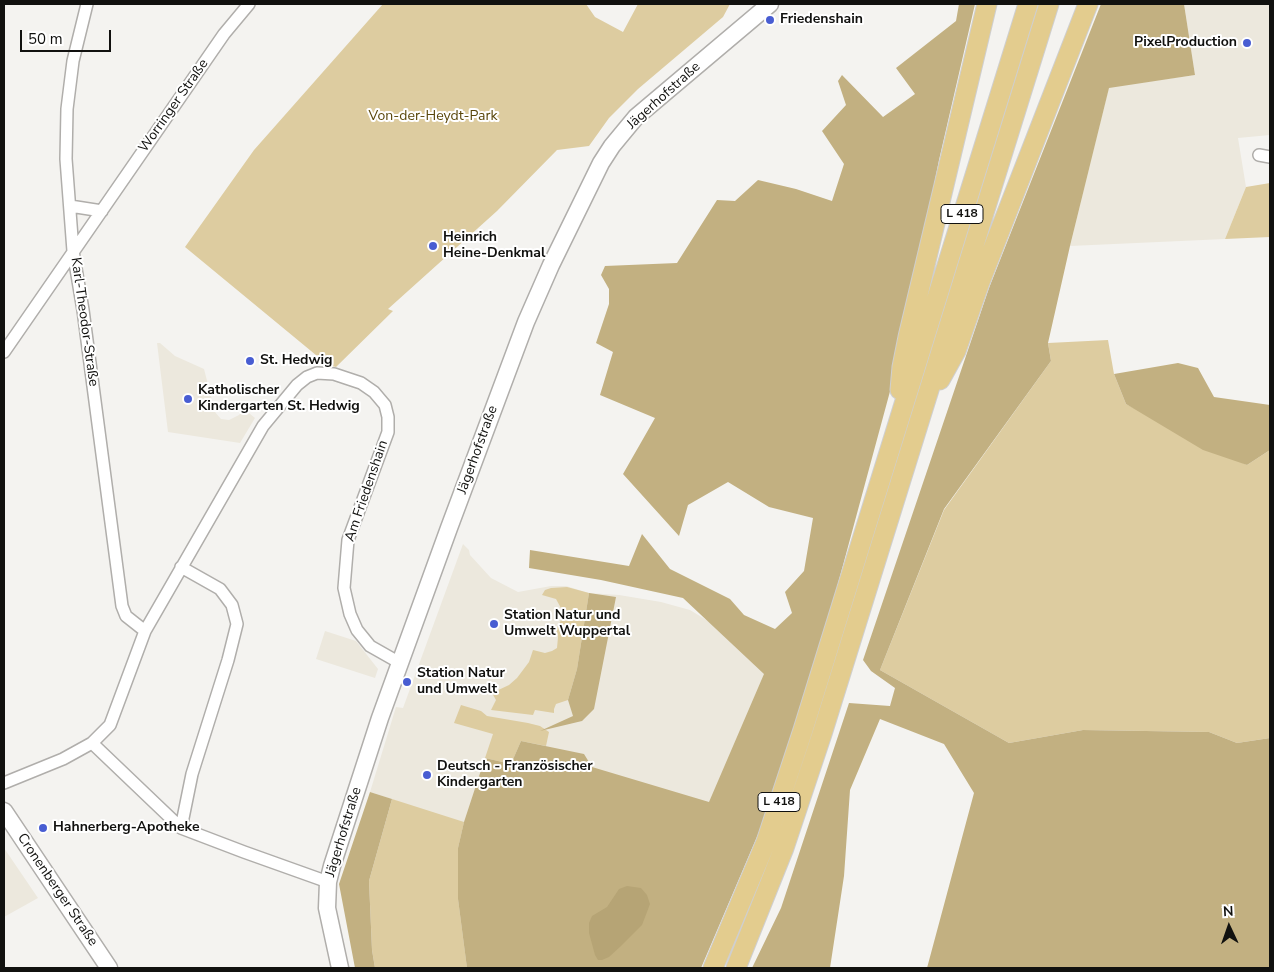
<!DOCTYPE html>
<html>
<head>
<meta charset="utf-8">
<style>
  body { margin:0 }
  #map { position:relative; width:1274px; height:972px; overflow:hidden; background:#f4f3f0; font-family:"Nunito Sans",sans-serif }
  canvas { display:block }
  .frame { position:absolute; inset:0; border:5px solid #11110f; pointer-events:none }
  .north { position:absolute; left:1204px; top:902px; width:50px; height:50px; -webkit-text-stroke:4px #fff; paint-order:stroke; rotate:357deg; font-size:14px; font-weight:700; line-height:20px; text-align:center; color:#11110f }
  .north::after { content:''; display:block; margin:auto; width:18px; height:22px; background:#11110f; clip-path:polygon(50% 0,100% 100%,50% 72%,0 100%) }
  .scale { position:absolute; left:20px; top:30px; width:91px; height:22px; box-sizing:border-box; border:2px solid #11110f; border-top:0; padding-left:6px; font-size:15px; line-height:18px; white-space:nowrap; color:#11110f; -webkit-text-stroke:4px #fff; paint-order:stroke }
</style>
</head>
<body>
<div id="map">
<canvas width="1274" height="972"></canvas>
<div class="frame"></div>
<div class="north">N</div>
<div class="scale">50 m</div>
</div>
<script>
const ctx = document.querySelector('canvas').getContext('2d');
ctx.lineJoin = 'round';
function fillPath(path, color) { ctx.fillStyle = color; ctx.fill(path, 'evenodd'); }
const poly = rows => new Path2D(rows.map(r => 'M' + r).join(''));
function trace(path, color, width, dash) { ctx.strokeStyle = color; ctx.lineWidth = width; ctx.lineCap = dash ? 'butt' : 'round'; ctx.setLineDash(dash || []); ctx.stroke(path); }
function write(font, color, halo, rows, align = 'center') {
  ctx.font = font + ' "Nunito Sans",sans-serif'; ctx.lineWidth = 4; ctx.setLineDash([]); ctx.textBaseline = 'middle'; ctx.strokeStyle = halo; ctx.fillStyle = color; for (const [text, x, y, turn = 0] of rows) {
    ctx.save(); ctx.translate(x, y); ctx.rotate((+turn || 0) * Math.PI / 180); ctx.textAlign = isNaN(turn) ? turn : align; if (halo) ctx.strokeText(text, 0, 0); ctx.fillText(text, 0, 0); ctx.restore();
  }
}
const built = poly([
  [1184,4,1270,4,1270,135,1238,138,1246,187,1225,239,1070,246,1109,87,1195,75],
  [157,343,160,343,175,356,204,369,215,412,221,419,229,420,239,415,244,409,255,418,240,443,168,432],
  [463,544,469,550,470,555,491,578,518,592,551,586,566,586,589,593,619,595,661,602,690,610,792,672,682,968,390,968,397,801,370,792,396,707,403,708],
  [325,631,356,641,378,669,375,678,316,659],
  [4,848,38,898,4,917]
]);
const green = poly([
  [383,4,586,4,595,17,623,32,638,4,730,4,723,17,638,89,609,118,589,146,557,150,497,211,388,309,393,311,336,367,328,365,185,247,254,150],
  [1270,183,1270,237,1225,239,1246,187],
  [1108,340,1114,374,1126,404,1247,465,1270,450,1270,738,1237,743,1209,732,1083,730,1009,743,880,670,944,510,1051,361,1048,343],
  [567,587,589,593,577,669,568,700,556,704,554,709,554,713,535,710,533,715,491,710,496,700,492,693,509,685,517,678,529,662,533,650,545,653,552,651,557,648,558,637,556,630,563,616,562,610,556,599,542,595,545,590,551,588],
  [461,705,481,711,487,716,528,723,540,726,549,732,546,746,521,741,511,764,485,758,493,734,454,723],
  [392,799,464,822,458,848,458,899,467,968,375,968,372,950,369,881]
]);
const forest = poly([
  [959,4,975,4,939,160,902,347,816,665,771,804,701,968,467,968,458,899,458,848,464,822,485,758,511,764,521,741,584,754,592,767,709,802,764,674,683,598,601,580,529,568,530,550,629,566,642,534,670,569,730,599,744,615,775,629,792,613,785,592,804,571,813,518,769,507,728,482,688,505,679,536,623,474,655,418,600,395,613,352,596,343,609,304,609,289,601,275,605,266,677,263,717,200,735,201,758,180,796,189,832,201,844,164,822,131,846,105,838,81,842,75,883,117,915,94,896,68,956,21],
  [1101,4,1184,4,1195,75,1109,88,1070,246,1048,343,1051,361,944,509,880,670,1009,743,1083,730,1209,732,1237,743,1270,738,1270,968,927,968,974,793,944,744,880,719,850,790,844,876,830,968,752,968,781,908,849,703,890,706,895,688,871,671,863,660,989,288],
  [1178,363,1198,368,1214,397,1270,405,1270,450,1247,465,1203,450,1126,404,1114,374],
  [589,593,616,597,594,709,582,721,540,731,573,716,568,700,577,669],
  [370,792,392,799,369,881,372,950,375,968,355,968,339,884]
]);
const water = poly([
  [627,886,641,888,647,895,650,904,647,912,642,925,621,946,609,957,602,960,598,960,595,955,589,933,589,923,592,916,607,907,619,889]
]);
const minor = poly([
  [87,4,73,61,67,109,66,159,73,251,83,310,122,606,126,616,145,631],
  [1259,155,1270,157],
  [70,206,102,211],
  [4,352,224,34,249,4],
  [181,567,220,589,232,605,237,624,228,660,192,774,181,828],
  [92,743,181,828,244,852,328,882],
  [4,783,63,759,92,743,110,725,145,631,263,426,297,385,307,377,317,373,334,374,361,383,374,392,385,405,388,417,388,432,348,540,344,588,350,614,357,630,370,646,400,663]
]);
const secondary = poly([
  [4,811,109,968],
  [340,968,327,908,328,882,332,866,380,718,449,528,526,322,551,265,601,163,612,146,636,117,770,4]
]);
const trunk = poly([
  [940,380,956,351,980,282,1088,4],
  [900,390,902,367,908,337,987,4],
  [713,968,766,842,803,730,1028,4],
  [736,968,784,848,822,734,1049,4]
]);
const markers = [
  [770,20,5,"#485dd2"],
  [1247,43,5,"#485dd2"],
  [433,246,5,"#485dd2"],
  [250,361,5,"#485dd2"],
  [188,399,5,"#485dd2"],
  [494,624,5,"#485dd2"],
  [407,682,5,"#485dd2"],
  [427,775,5,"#485dd2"],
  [43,828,5,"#485dd2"]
];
const shields = [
  [962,214,42],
  [779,802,42]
];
const shieldNames = [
  ["L 418",962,214],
  ["L 418",779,802]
];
const poiNames = [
  ["Friedenshain",780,20],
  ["PixelProduction",1237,43,"right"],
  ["Heinrich",443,238],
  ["Heine-Denkmal",443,254],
  ["St. Hedwig",260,361],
  ["Katholischer",198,391],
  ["Kindergarten St. Hedwig",198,407],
  ["Station Natur und",504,616],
  ["Umwelt Wuppertal",504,632],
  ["Station Natur",417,674],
  ["und Umwelt",417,690],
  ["Deutsch - Französischer",437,767],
  ["Kindergarten",437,783],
  ["Hahnerberg-Apotheke",53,828]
];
const streetNames = [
  ["Jägerhofstraße",664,96,-42],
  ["Worringer Straße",174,106,-55],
  ["Karl-Theodor-Straße",84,322,82],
  ["Jägerhofstraße",478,450,-70],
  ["Am Friedenshain",367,491,-71],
  ["Jägerhofstraße",344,832,-73],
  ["Cronenberger Straße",57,890,56]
];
const parkNames = [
  ["Von-der-Heydt-Park",433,117]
];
fillPath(built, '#ece8dd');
fillPath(green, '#ddcca0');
fillPath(forest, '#c2b081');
fillPath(water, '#b6a475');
trace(minor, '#b0aeab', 14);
trace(secondary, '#b0aeab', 19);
trace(trunk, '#cfcfcf', 21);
trace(minor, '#fff', 11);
trace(secondary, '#fff', 16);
trace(trunk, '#e3cc8e', 19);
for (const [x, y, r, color] of markers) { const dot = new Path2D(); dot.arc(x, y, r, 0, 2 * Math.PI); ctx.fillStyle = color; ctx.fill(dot); trace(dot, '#fff', 2); }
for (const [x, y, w] of shields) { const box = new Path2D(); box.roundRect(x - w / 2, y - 9.5, w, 19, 4); ctx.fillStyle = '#fff'; ctx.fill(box); trace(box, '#11110f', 1); }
write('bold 12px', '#11110f', null, shieldNames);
write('bold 14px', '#11110f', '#fff', poiNames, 'left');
write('14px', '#11110f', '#fff', streetNames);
write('14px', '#59460a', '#fff', parkNames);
</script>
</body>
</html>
